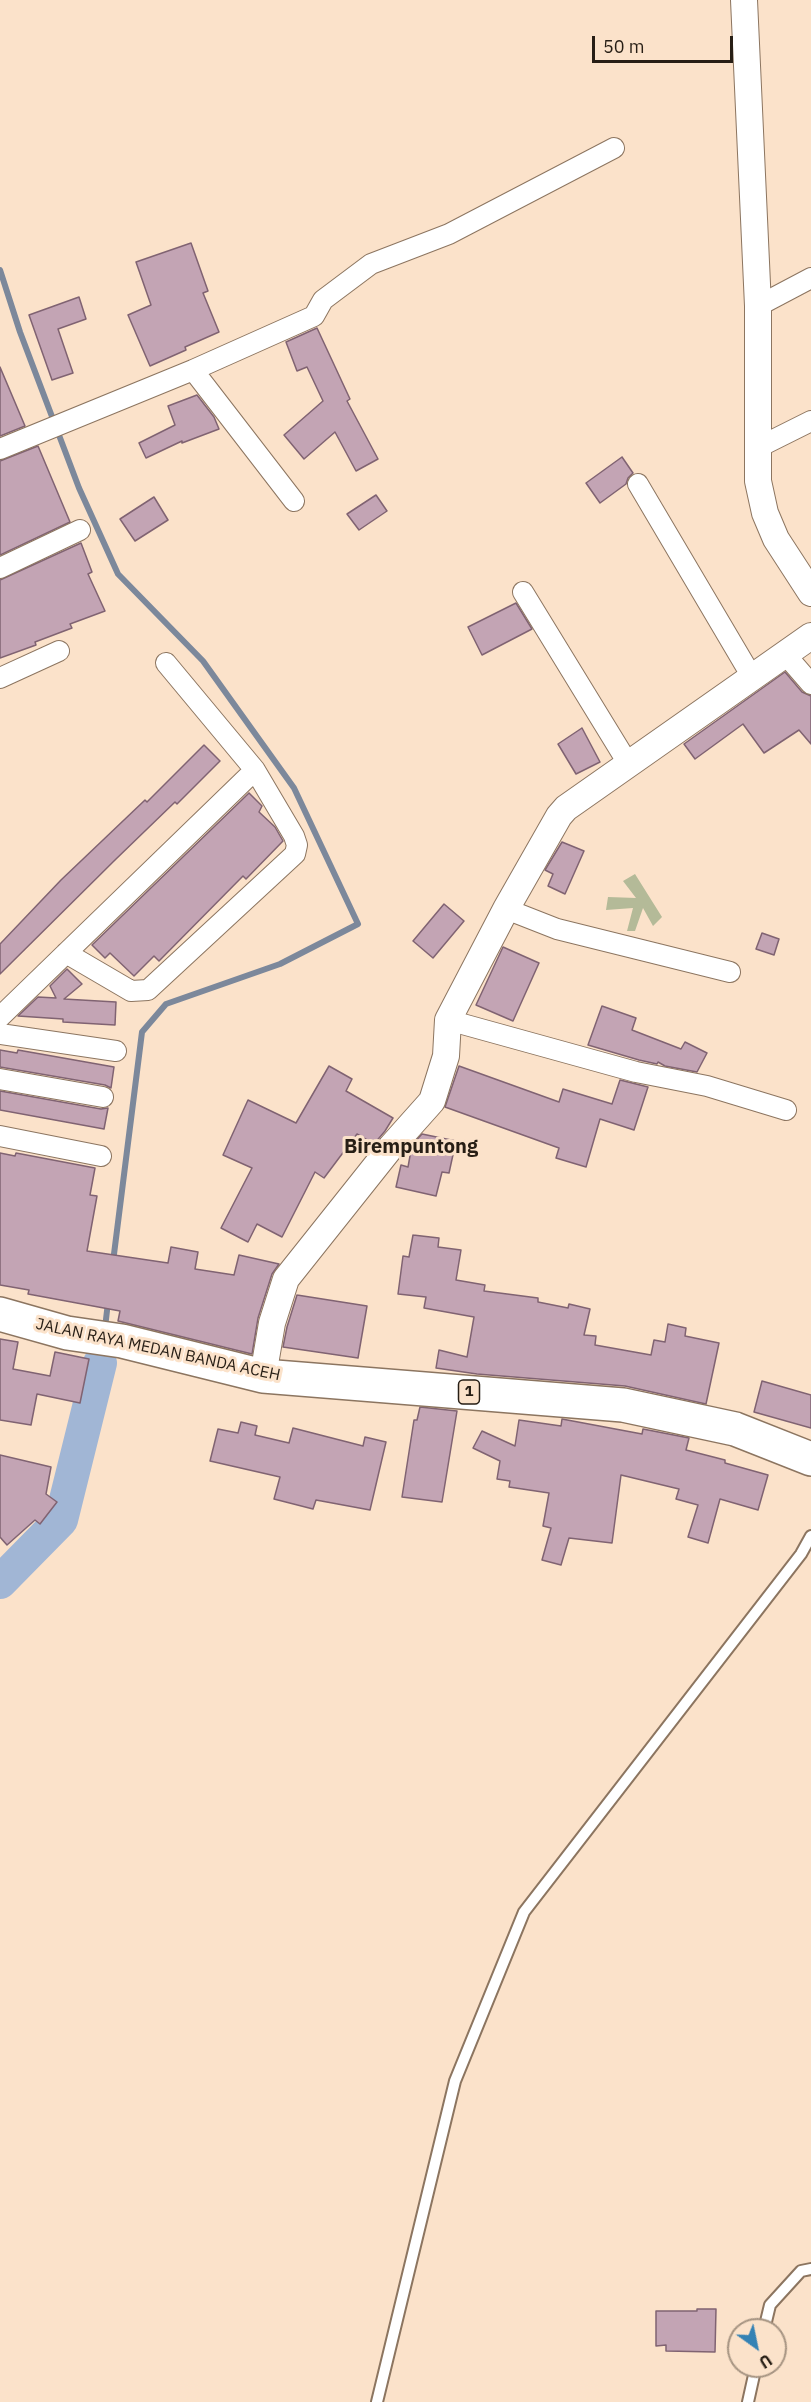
<!DOCTYPE html>
<html>
<head>
<meta charset="utf-8">
<style>
  body { margin:0 }
  #map { position:relative; width:811px; height:2402px; overflow:hidden; background:#fbe2ca; font-family:"IBM Plex Sans",sans-serif }
  canvas { display:block }
  .north { position:absolute; left:727px; top:2318px; width:60px; height:60px; box-sizing:border-box; background:#fbe2ca; border:2px solid #a69482; border-radius:50%; rotate:147deg; font-size:16px; font-weight:700; line-height:24px; text-align:center; color:#271e15 }
  .north::after { content:''; display:block; margin:auto; width:21px; height:27px; background:#3582b4; clip-path:polygon(50% 0,100% 100%,50% 72%,0 100%) }
  .scale { position:absolute; left:592px; top:36px; width:141px; height:27px; box-sizing:border-box; border:3px solid #271e15; border-top:0; padding-left:8px; font-size:18px; line-height:21px; white-space:nowrap; color:#271e15; -webkit-text-stroke:4px #fbe2ca; paint-order:stroke }
</style>
</head>
<body>
<div id="map">
<canvas width="811" height="2402"></canvas>
<div class="north">U</div>
<div class="scale">50 m</div>
</div>
<script>
const ctx = document.querySelector('canvas').getContext('2d');
ctx.lineJoin = 'round';
function fillPath(path, color) { ctx.fillStyle = color; ctx.fill(path, 'evenodd'); }
const poly = rows => new Path2D(rows.map(r => 'M' + r).join(''));
function trace(path, color, width, dash) { ctx.strokeStyle = color; ctx.lineWidth = width; ctx.lineCap = dash ? 'butt' : 'round'; ctx.setLineDash(dash || []); ctx.stroke(path); }
function write(font, color, halo, rows, align = 'center') {
  ctx.font = font + ' "IBM Plex Sans",sans-serif'; ctx.lineWidth = 6; ctx.setLineDash([]); ctx.textBaseline = 'middle'; ctx.strokeStyle = halo; ctx.fillStyle = color; for (const [text, x, y, turn = 0] of rows) {
    ctx.save(); ctx.translate(x, y); ctx.rotate((+turn || 0) * Math.PI / 180); ctx.textAlign = isNaN(turn) ? turn : align; if (halo) ctx.strokeText(text, 0, 0); ctx.fillText(text, 0, 0); ctx.restore();
  }
}
const green = poly([
  [635,874,662,917,653,926,643,908,635,931,627,931,633,908,606,910,608,897,636,898,623,881]
]);
const stream = poly([
  [0,270,20,332,79,488,118,574,203,661,294,788,358,924,280,964,166,1004,142,1032,113,1262],
  [105,1328,108,1302],
  [100,1363,102,1347]
]);
const river = poly([
  [0,1582,61,1520,100,1363]
]);
const building = poly([
  [191,243,208,291,203,293,219,332,185,347,186,350,150,366,128,315,151,305,136,262,191,243],
  [79,297,86,319,58,329,73,373,52,380,29,315,79,297],
  [317,328,350,399,347,401,378,459,356,471,335,432,304,459,284,435,323,401,307,367,297,371,286,342,317,328],
  [0,367,25,426,0,436,0,367],
  [197,395,214,417,219,429,182,443,182,441,146,458,139,443,175,425,168,406,197,395],
  [38,446,70,522,0,555,0,461,38,446],
  [622,457,633,473,628,478,626,484,600,503,586,483,622,457],
  [376,495,387,511,359,530,347,514,376,495],
  [154,497,168,520,135,541,120,519,154,497],
  [81,543,92,572,88,574,105,611,70,624,72,628,35,642,36,645,0,658,0,580,81,543],
  [516,603,532,629,482,655,468,627,516,603],
  [785,672,802,692,811,696,811,744,799,730,764,753,743,724,695,759,684,744,785,672],
  [582,728,600,762,576,774,558,744,582,728],
  [204,745,220,761,177,804,175,802,116,859,0,974,0,944,61,880,145,800,147,802,204,745],
  [249,793,262,806,259,812,275,827,283,841,246,879,243,876,159,961,154,956,134,976,110,953,105,958,92,945,249,793],
  [562,842,584,851,565,894,548,886,553,874,545,870,562,842],
  [444,904,464,921,433,958,413,941,444,904],
  [762,933,779,939,774,955,756,949,762,933],
  [503,947,539,963,513,1021,476,1005,503,947],
  [67,969,82,984,64,999,116,1002,115,1025,63,1022,63,1019,18,1016,38,997,56,998,50,986,67,969],
  [602,1006,636,1018,632,1030,681,1049,685,1042,707,1053,697,1072,665,1066,658,1062,657,1064,639,1060,588,1045,602,1006],
  [0,1050,17,1053,18,1050,114,1067,111,1088,105,1085,0,1067,0,1050],
  [329,1066,352,1079,346,1091,393,1118,385,1131,374,1144,357,1134,324,1178,315,1172,282,1237,257,1224,248,1242,221,1228,252,1168,223,1155,248,1100,296,1123,329,1066],
  [459,1066,559,1102,563,1089,612,1104,620,1080,648,1087,634,1130,600,1119,586,1167,556,1158,559,1148,445,1107,459,1066],
  [0,1091,101,1109,108,1108,104,1129,0,1110,0,1091],
  [422,1134,456,1141,449,1173,442,1172,436,1196,396,1187,401,1165,408,1167,412,1145,422,1134],
  [0,1153,15,1156,16,1153,95,1168,90,1195,97,1196,87,1251,168,1263,171,1247,198,1252,195,1269,234,1275,239,1255,279,1264,272,1274,258,1318,252,1354,118,1321,120,1311,28,1294,29,1290,0,1285,0,1153],
  [413,1235,439,1238,438,1247,461,1250,456,1280,485,1285,484,1291,538,1298,538,1302,568,1308,569,1304,590,1309,584,1335,596,1336,595,1345,651,1355,654,1340,665,1342,668,1324,686,1328,685,1336,719,1343,706,1404,625,1386,477,1374,436,1368,439,1350,467,1357,474,1317,424,1308,426,1297,398,1294,403,1256,409,1257,413,1235],
  [297,1295,367,1306,358,1358,283,1347,287,1327,297,1295],
  [0,1339,18,1342,13,1369,50,1376,55,1352,89,1359,80,1403,37,1394,31,1425,0,1420,0,1339],
  [762,1381,811,1395,811,1428,754,1412,762,1381],
  [420,1407,457,1411,442,1502,402,1497,414,1420,417,1420,420,1407],
  [562,1419,642,1434,643,1429,689,1438,686,1450,725,1460,725,1463,768,1475,758,1510,720,1499,708,1543,688,1537,698,1505,676,1499,679,1489,621,1475,612,1543,569,1538,561,1565,542,1560,551,1528,543,1526,549,1493,509,1487,510,1481,497,1479,500,1461,473,1448,482,1431,515,1446,519,1420,561,1426,562,1419],
  [241,1422,257,1426,255,1435,289,1443,293,1428,363,1446,365,1437,386,1442,370,1510,316,1500,313,1509,274,1499,280,1477,210,1461,218,1429,238,1433,241,1422],
  [0,1455,51,1467,46,1494,57,1502,40,1524,35,1520,7,1545,0,1537,0,1455],
  [697,2309,716,2309,715,2352,666,2351,666,2345,656,2346,656,2311,697,2311,697,2309]
]);
const service = poly([
  [764,2330,770,2305,801,2271,811,2269],
  [377,2402,455,2081,524,1912,801,1554,811,1536],
  [748,2402,756,2366]
]);
const minor = poly([
  [758,306,811,278],
  [193,370,294,501],
  [757,448,811,421],
  [0,449,193,370,314,316,323,300,371,264,449,234,614,148],
  [638,484,752,677],
  [0,568,80,530],
  [523,592,629,765],
  [785,654,811,684],
  [0,678,59,651],
  [506,909,557,929,730,972],
  [66,953,131,991,148,990,295,854,297,845,294,836,255,770,166,663],
  [0,1017,255,770],
  [448,1020,636,1072,707,1086,786,1110],
  [0,1034,116,1051],
  [0,1079,103,1097],
  [0,1136,101,1156]
]);
const tertiary = poly([
  [744,0,758,306,758,481,765,513,776,539,811,593],
  [263,1376,272,1323,286,1279,391,1147,432,1101,446,1056,448,1020,506,909,559,816,566,808,811,636]
]);
const trunk = poly([
  [0,1314,67,1333,122,1341,263,1376,623,1405,735,1429,811,1459]
]);
const shields = [
  [469,1392,21]
];
const shieldNames = [
  ["1",469,1392]
];
const streetNames = [
  ["JALAN RAYA MEDAN BANDA ACEH",158,1350,12]
];
const quarterNames = [
  ["Birempuntong",411,1147]
];
fillPath(green, '#b4ba98');
trace(stream, '#7c889b', 6);
trace(river, '#a1b6d5', 34);
fillPath(building, '#c3a4b4');
trace(building, '#806372', 1.5);
trace(service, '#8c7560', 14);
trace(minor, '#8c7560', 22);
trace(tertiary, '#8c7560', 28);
trace(trunk, '#8c7560', 36);
trace(service, '#fff', 10);
trace(minor, '#fff', 20);
trace(tertiary, '#fff', 26);
trace(trunk, '#fff', 33);
for (const [x, y, w] of shields) { const box = new Path2D(); box.roundRect(x - w / 2, y - 12, w, 24, 4.5); ctx.fillStyle = '#fbe2ca'; ctx.fill(box); trace(box, '#271e15', 1.5); }
write('bold 15px', '#271e15', null, shieldNames);
write('16px', '#271e15', '#fbe2ca', streetNames);
write('bold 20px', '#271e15', '#fbe2ca', quarterNames);
</script>
</body>
</html>
